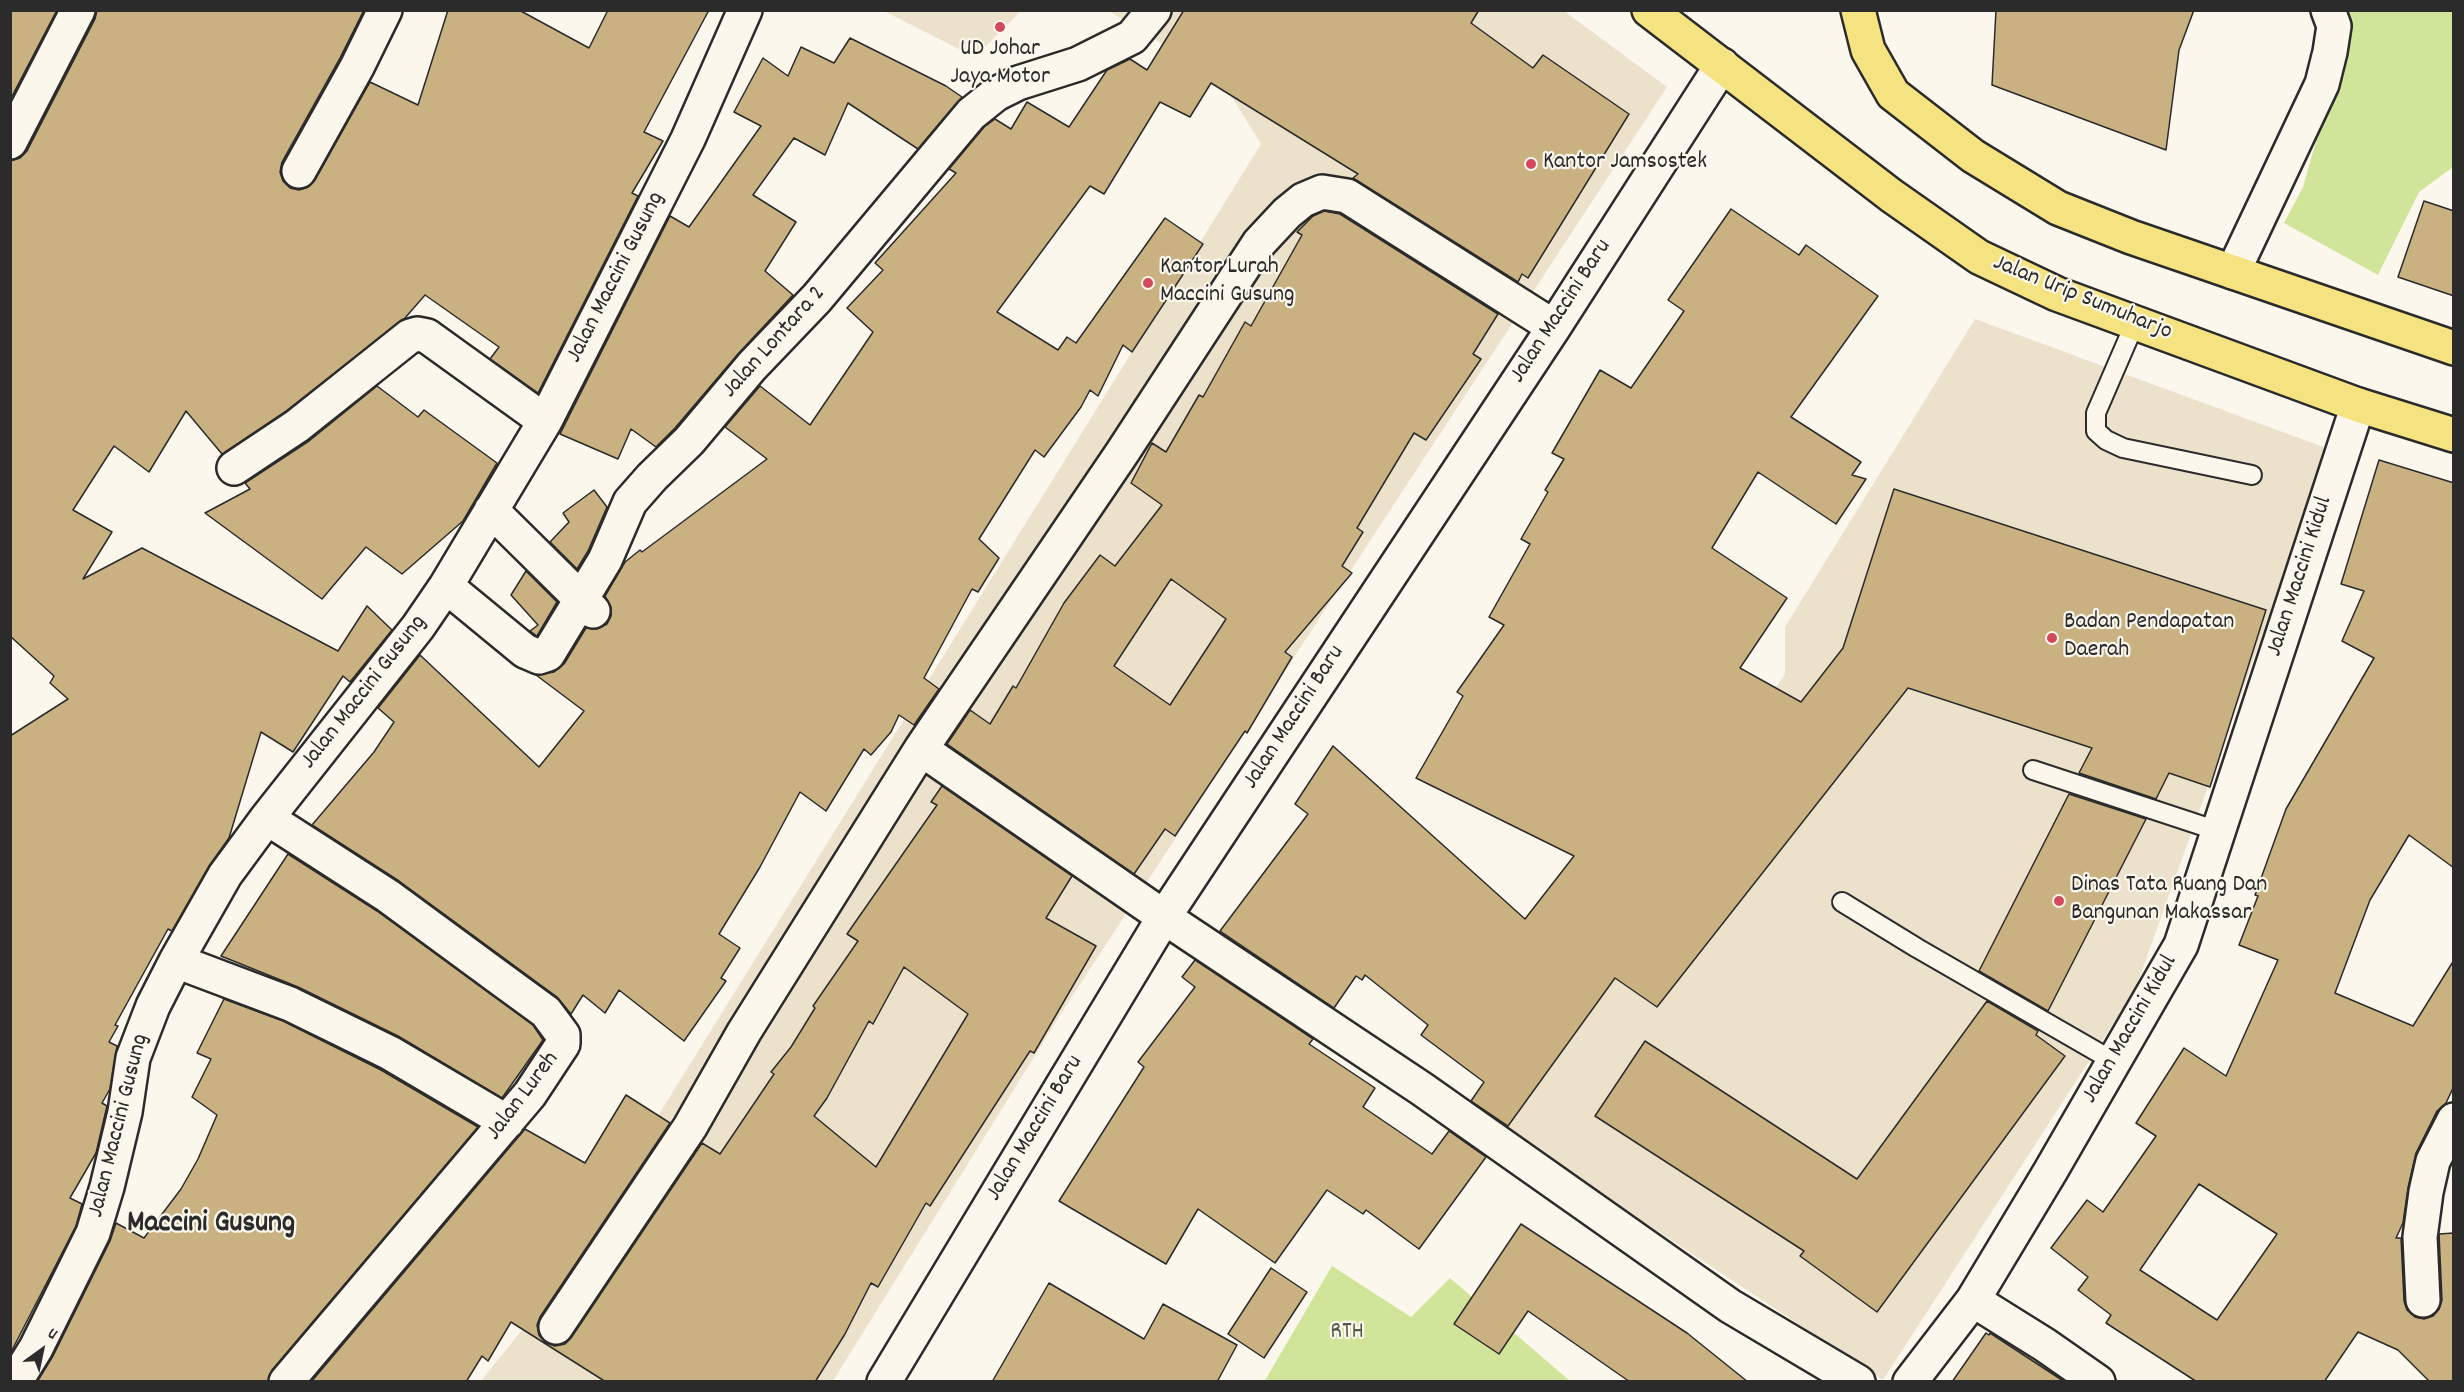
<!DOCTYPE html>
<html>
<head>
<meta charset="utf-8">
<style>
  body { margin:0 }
  #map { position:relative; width:2464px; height:1392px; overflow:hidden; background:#fbf7ec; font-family:Dekko,sans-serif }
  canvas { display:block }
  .frame { position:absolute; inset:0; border:12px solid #2b2b2b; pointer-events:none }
  .north { position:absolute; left:12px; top:1320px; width:60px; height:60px; -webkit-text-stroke:4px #fbf7ec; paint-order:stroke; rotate:33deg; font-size:16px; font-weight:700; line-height:24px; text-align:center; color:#2b2b2b }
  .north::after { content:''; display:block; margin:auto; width:21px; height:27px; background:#2b2b2b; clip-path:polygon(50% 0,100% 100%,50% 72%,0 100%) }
</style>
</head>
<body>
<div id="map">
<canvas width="2464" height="1392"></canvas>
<div class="frame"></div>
<div class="north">U</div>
</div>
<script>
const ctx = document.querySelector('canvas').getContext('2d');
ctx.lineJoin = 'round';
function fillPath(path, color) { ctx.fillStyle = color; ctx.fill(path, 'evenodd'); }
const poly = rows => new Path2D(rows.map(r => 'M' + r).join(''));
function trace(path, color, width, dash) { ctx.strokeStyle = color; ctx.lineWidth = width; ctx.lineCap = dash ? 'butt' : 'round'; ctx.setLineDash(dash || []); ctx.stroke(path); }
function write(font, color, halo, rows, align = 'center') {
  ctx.font = font + ' Dekko,sans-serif'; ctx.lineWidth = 4.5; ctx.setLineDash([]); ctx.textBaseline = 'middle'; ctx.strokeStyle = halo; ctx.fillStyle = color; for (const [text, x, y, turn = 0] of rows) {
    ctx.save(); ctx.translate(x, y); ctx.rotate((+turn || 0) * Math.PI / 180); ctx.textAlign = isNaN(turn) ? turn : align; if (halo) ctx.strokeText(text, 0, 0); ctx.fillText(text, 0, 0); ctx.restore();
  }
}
const built = poly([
  [884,11,1021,11,975,57],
  [1109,11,1564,11,1667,87,1067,1004,833,1381,480,1382,535,1314,1261,144,1222,81],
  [1975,319,2329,449,2135,990,1883,1380,1494,1123,1785,674,1785,627]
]);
const green = poly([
  [2343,11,2453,11,2453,167,2419,192,2378,275,2284,223,2303,187,2327,103,2351,35],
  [1332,1266,1411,1317,1450,1278,1570,1381,1264,1382]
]);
const building = poly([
  [10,10,57,10,10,100,10,10],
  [97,10,364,10,340,58,282,162,280,172,283,181,290,188,299,190,308,187,315,180,370,82,418,105,448,10,519,10,589,48,608,10,709,10,644,132,663,141,632,193,638,196,538,393,490,359,499,347,425,295,405,318,286,411,222,454,186,411,149,472,114,446,73,510,112,532,83,579,142,548,338,651,367,606,392,630,350,682,343,676,293,752,261,732,229,838,209,866,172,931,168,929,115,1025,118,1026,109,1042,117,1046,110,1089,102,1103,107,1106,96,1153,70,1198,82,1204,76,1226,10,1354,10,736,68,699,50,683,54,676,10,636,10,161,20,158,27,151,95,19,97,10],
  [1184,10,1479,10,1471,23,1533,68,1543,55,1629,114,1528,278,1522,274,1518,282,1353,178,1358,174,1211,83,1190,117,1160,102,1104,194,1090,186,997,312,1058,350,1067,337,1076,343,1165,218,1203,244,1132,352,1123,345,1098,396,1090,390,1081,407,1044,457,1035,450,979,539,999,558,978,592,972,589,924,678,939,689,914,725,899,715,891,732,871,755,864,749,826,811,800,792,760,867,719,934,740,948,721,978,726,981,684,1041,619,990,605,1013,583,995,571,1014,557,997,399,881,312,825,374,752,394,722,378,708,420,655,539,767,584,711,536,675,554,672,564,664,586,628,597,629,607,624,611,616,611,607,605,596,625,562,640,550,642,552,767,459,725,427,760,386,810,425,873,332,847,308,883,270,875,263,956,173,949,169,984,127,995,119,1011,129,1027,102,1069,127,1107,70,1130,59,1147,70,1184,10],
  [1996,10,2194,10,2179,50,2166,150,1992,85,1996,10],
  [850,38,946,86,962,97,918,149,848,103,825,155,794,138,753,195,796,222,765,271,793,295,738,354,675,428,656,447,631,429,618,459,560,434,670,216,689,227,761,126,734,112,763,58,788,76,801,47,834,63,850,38],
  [2424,201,2454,211,2454,296,2398,277,2424,201],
  [1731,209,1799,255,1806,245,1878,296,1791,417,1861,462,1852,475,1866,479,1836,524,1758,472,1712,548,1787,598,1740,668,1801,702,1843,648,1894,489,2266,610,2210,787,2169,773,2156,799,2079,773,2092,748,1908,688,1657,1007,1615,978,1508,1126,1471,1101,1484,1082,1421,1035,1428,1025,1365,975,1362,980,1356,976,1334,1008,1220,931,1308,814,1295,804,1333,746,1525,919,1574,856,1416,778,1463,696,1457,692,1504,625,1489,617,1530,544,1521,539,1548,492,1545,490,1564,459,1552,453,1600,370,1631,388,1684,311,1668,300,1731,209],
  [1324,211,1340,214,1498,314,1473,354,1481,359,1426,440,1414,433,1357,528,1363,532,1342,566,1352,573,1285,652,1292,657,1247,733,1245,731,1175,836,1165,829,1134,874,947,744,970,710,990,724,1013,686,1016,688,1064,603,1100,555,1115,566,1162,505,1131,483,1152,443,1166,452,1199,395,1203,397,1245,322,1251,326,1302,235,1297,232,1313,216,1324,211],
  [1171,579,1226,619,1170,705,1114,666,1171,579],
  [377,386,418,417,424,410,497,463,463,521,402,574,366,547,322,599,205,513,250,489,245,483,309,441,377,386],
  [2379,460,2454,483,2454,868,2409,835,2370,900,2335,993,2413,1026,2454,960,2454,1086,2446,1103,2437,1111,2416,1153,2408,1188,2403,1223,2396,1238,2401,1238,2404,1301,2407,1310,2415,1317,2424,1319,2433,1316,2439,1309,2442,1300,2439,1234,2454,1233,2454,1382,2430,1382,2398,1350,2358,1332,2324,1382,2197,1382,2106,1323,2111,1315,2078,1290,2088,1277,2051,1248,2087,1200,2103,1212,2156,1136,2136,1123,2184,1048,2226,1076,2278,960,2239,945,2258,896,2255,895,2286,809,2374,658,2342,641,2364,591,2341,584,2379,460],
  [2199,1184,2277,1234,2217,1320,2140,1270,2199,1184],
  [594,490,607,507,588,551,577,569,550,542,569,522,563,513,594,490],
  [526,571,557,602,537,636,530,631,538,625,511,595,526,571],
  [942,786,1072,876,1046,918,1096,946,1034,1053,1030,1051,930,1206,926,1203,878,1287,871,1283,845,1334,815,1382,606,1382,511,1322,488,1361,482,1356,466,1382,311,1382,525,1129,585,1163,626,1095,670,1123,540,1317,537,1325,539,1335,545,1342,555,1346,565,1344,571,1338,702,1143,720,1154,774,1074,771,1072,791,1047,815,1008,813,1006,858,941,847,934,937,805,931,802,942,786],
  [904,967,968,1014,876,1167,814,1116,827,1098,869,1021,873,1024,904,967],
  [2069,794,2146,819,2048,1011,1979,971,2069,794],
  [288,854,377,911,533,1025,543,1040,502,1098,398,1036,298,987,221,956,288,854],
  [1195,960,1313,1039,1309,1044,1375,1088,1363,1107,1432,1154,1449,1131,1486,1157,1419,1249,1366,1210,1363,1214,1327,1190,1275,1263,1198,1209,1166,1264,1059,1201,1144,1067,1138,1062,1195,987,1182,977,1195,960],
  [224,999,283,1021,381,1070,478,1127,272,1370,268,1382,37,1382,53,1356,110,1241,116,1223,144,1238,181,1189,198,1159,217,1115,192,1097,211,1059,197,1053,224,999],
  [1987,1001,2038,1031,2036,1035,2065,1056,1877,1312,1800,1256,1804,1251,1595,1116,1645,1041,1857,1179,1987,1001],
  [1521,1224,1687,1333,1748,1382,1630,1382,1528,1311,1499,1354,1454,1324,1521,1224],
  [1271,1268,1307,1292,1264,1358,1228,1334,1271,1268],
  [1049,1283,1144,1339,1163,1304,1237,1345,1217,1382,992,1382,1049,1283],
  [1986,1333,1989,1335,1990,1333,2065,1382,1952,1382,1986,1333]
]);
const service = poly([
  [2135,323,2096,413,2096,431,2106,440,2123,448,2252,475],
  [2033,770,2218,831],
  [1842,902,1917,948,2113,1061]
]);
const minor = poly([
  [10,142,78,10],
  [299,171,357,67,385,10],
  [2233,272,2322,84,2330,52,2334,26,2328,10],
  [234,468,297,426,410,336,417,334,427,336,545,421],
  [491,510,593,611],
  [446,586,525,651,539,657,548,654,605,560,630,502,652,477,689,441,752,366,817,298,971,114,996,94,1018,83,1078,64,1132,37,1154,10],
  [921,749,1164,917,1422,1089,1730,1306,1858,1382],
  [267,818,388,896,494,974,546,1012,563,1035,563,1044,530,1094,286,1382],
  [176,961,290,1004,390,1053,507,1122],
  [1973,1300,2045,1345,2098,1382],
  [2423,1300,2420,1237,2426,1192,2433,1161,2454,1120],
  [556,1327,690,1127,744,1032,921,749,1122,453,1259,243,1287,213,1303,200,1322,192,1347,196,1554,327],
  [15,1382,36,1348,93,1233,107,1187,125,1112,133,1058,153,1006,176,961,225,875,267,818,418,627,446,586,545,421,688,139,745,10],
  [884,1382,1164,917,1554,327,1722,65],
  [1910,1382,1973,1300,2050,1172,2181,945,2358,405]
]);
const trunk = poly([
  [1649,10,1892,196,1979,257,2057,294,2358,405,2454,435],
  [1858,10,1868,50,1893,94,1973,156,2058,208,2131,237,2454,348]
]);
const markers = [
  [1000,27,6,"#d1495b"],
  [1531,164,6,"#d1495b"],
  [1148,283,6,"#d1495b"],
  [2052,638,6,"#d1495b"],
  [2059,901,6,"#d1495b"]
];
const poiNames = [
  ["UD Johar",1000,51,"center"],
  ["Jaya Motor",1000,79,"center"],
  ["Kantor Jamsostek",1543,164],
  ["Kantor Lurah",1160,269],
  ["Maccini Gusung",1160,297],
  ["Badan Pendapatan",2064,624],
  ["Daerah",2064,652],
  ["Dinas Tata Ruang Dan",2071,887],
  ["Bangunan Makassar",2071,915]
];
const streetNames = [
  ["Jalan Maccini Gusung",617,278,-63],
  ["Jalan Urip Sumuharjo",2082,299,22],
  ["Jalan Maccini Baru",1562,312,-57],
  ["Jalan Lontara 2",775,343,-48],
  ["Jalan Maccini Kidul",2301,577,-72],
  ["Jalan Maccini Gusung",365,693,-52],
  ["Jalan Maccini Baru",1295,718,-57],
  ["Jalan Maccini Kidul",2131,1030,-60],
  ["Jalan Lureh",524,1097,-53],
  ["Jalan Maccini Gusung",120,1126,-76],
  ["Jalan Maccini Baru",1036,1129,-59]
];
const parkNames = [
  ["RTH",1347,1334]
];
const districtNames = [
  ["Maccini Gusung",211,1226]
];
fillPath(built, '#ece2cc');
fillPath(green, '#d1e59a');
fillPath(building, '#c9b181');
trace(building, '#2b2b2b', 1.5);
trace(service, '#2b2b2b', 22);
trace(minor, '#2b2b2b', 38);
trace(trunk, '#2b2b2b', 38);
trace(service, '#fbf7ec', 18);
trace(minor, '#fbf7ec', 33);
trace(trunk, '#f5e382', 33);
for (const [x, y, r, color] of markers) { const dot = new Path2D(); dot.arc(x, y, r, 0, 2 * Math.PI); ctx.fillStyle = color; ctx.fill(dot); trace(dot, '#fbf7ec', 2); }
write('24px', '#2b2b2b', '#fbf7ec', poiNames, 'left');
write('24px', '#2b2b2b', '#fbf7ec', streetNames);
write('24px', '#545a47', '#fbf7ec', parkNames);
write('bold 30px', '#2b2b2b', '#fbf7ec', districtNames);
</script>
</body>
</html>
